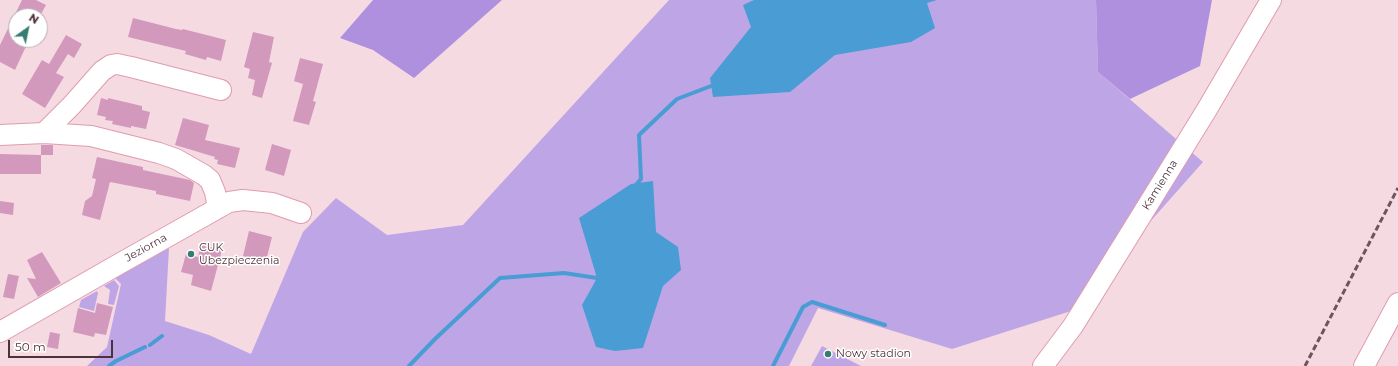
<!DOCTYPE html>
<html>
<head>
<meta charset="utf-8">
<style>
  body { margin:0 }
  #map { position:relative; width:1398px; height:366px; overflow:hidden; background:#f6dae1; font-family:Montserrat,sans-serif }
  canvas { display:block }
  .north { position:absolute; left:8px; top:8px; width:40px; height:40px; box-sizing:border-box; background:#fff; border:1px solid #b8adb0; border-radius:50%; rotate:33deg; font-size:11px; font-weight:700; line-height:16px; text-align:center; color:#4d3239 }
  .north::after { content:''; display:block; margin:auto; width:14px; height:18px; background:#377c71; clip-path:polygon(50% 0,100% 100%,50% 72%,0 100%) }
  .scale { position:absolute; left:8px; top:340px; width:105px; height:18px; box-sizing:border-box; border:2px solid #4d3239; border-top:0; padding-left:5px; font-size:12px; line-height:14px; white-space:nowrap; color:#4d3239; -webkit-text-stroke:3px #fff; paint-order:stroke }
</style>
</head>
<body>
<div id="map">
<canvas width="1398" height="366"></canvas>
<div class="north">N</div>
<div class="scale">50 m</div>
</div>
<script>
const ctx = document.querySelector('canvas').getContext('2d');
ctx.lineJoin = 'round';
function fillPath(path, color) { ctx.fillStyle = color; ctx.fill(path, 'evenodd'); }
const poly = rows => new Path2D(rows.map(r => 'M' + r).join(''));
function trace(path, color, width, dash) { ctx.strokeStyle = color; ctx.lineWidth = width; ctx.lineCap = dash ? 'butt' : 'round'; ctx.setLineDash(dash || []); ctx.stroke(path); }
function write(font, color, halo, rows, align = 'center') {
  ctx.font = font + ' Montserrat,sans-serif'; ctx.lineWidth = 3; ctx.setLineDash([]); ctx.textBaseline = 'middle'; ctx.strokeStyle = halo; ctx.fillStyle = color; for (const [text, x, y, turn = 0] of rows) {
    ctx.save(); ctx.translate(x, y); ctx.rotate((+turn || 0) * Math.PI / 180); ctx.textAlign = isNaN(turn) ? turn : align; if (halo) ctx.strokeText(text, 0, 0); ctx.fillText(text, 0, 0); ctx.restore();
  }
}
const green = poly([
  [669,0,1096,0,1098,72,1203,162,1071,311,952,349,818,308,789,366,87,366,107,347,121,284,115,278,169,248,165,321,209,335,251,354,303,232,336,198,387,235,463,225],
  [114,280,119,286,114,305,108,304,110,290,104,286],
  [97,291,98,293,94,311,79,307,81,300],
  [822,346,861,366,811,366]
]);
const forest = poly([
  [373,0,502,0,414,78,373,50,340,38],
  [1096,0,1212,0,1200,66,1130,99,1098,72]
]);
const water = poly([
  [754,0,937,0,927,3,935,28,911,42,835,55,790,92,713,97,710,78,751,27,743,5],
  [653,181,656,232,678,247,681,270,663,286,643,348,615,351,596,347,582,305,597,278,579,218,631,184]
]);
const stream = poly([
  [635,186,641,179,639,135,677,99,711,86],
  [150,345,162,336],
  [109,366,116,361,145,347],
  [409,366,435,339,500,278,564,273,597,278,599,273],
  [773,366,803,307,812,302,885,325]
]);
const building = poly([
  [22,0,36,0,46,5,40,16,16,16,16,40,29,40,15,70,0,62,0,45],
  [133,18,176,29,182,30,183,29,226,40,221,61,207,57,206,60,185,54,186,51,128,37],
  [253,32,274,37,269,62,272,63,262,98,252,95,255,80,248,78,250,69,244,67],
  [66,35,82,44,74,58,68,54,56,73,64,77,45,108,22,94,42,60,49,64],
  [300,58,323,64,313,101,316,102,309,125,293,121,303,84,294,81],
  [101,98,108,100,108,98,142,106,142,110,150,112,146,129,131,126,131,128,112,124,113,121,105,120,106,117,97,115],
  [183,118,209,125,205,140,240,148,235,168,217,164,218,160,214,159,215,157,175,145],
  [272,144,291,150,284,176,265,170],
  [41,145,53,145,53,155,41,155],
  [0,154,41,155,41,174,0,174],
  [97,157,143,167,143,170,190,180,194,183,190,201,156,194,156,191,110,182,100,220,82,215,85,201,92,196,96,179,92,178],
  [0,201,14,203,13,215,0,213],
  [249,231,272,237,266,261,243,256],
  [201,245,222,250,211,291,191,285,193,275,181,272,186,254,198,257],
  [42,252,61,283,38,297,27,278,36,279,27,260],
  [8,274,19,276,14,299,3,297],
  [97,303,113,307,106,335,95,333,94,337,73,332,78,308,95,313],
  [50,332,60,334,58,349,47,347]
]);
const minor = poly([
  [44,133,72,105,102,71,111,65,117,64,131,67,221,90],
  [0,135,44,133,91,136,159,153,176,159,204,175,210,180,215,192,218,208],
  [0,332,119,264,229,202,243,200,272,203,301,213],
  [1043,366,1073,326,1206,111,1271,0],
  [1364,366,1398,303]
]);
const rail = poly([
  [1305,366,1398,188]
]);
const markers = [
  [191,254,4,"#377c71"],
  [828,354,4,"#377c71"]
];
const streetNames = [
  ["Kamienna",1160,185,-58],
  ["Jeziorna",146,248,-29]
];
const poiNames = [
  ["CUK",199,248],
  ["Ubezpieczenia",199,261],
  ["Nowy stadion",836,354]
];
fillPath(green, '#bea6e6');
fillPath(forest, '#af90df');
fillPath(water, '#499cd4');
trace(stream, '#499cd4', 4);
fillPath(building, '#d299bd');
trace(minor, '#df9caf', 22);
trace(minor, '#fff', 20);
trace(rail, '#70545b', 3, [6, 3]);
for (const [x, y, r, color] of markers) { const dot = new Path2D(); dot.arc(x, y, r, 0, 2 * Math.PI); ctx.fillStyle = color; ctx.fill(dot); trace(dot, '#fff', 1.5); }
write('11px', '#4d3239', '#fff', streetNames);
write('11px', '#4d3239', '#fff', poiNames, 'left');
</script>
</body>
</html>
